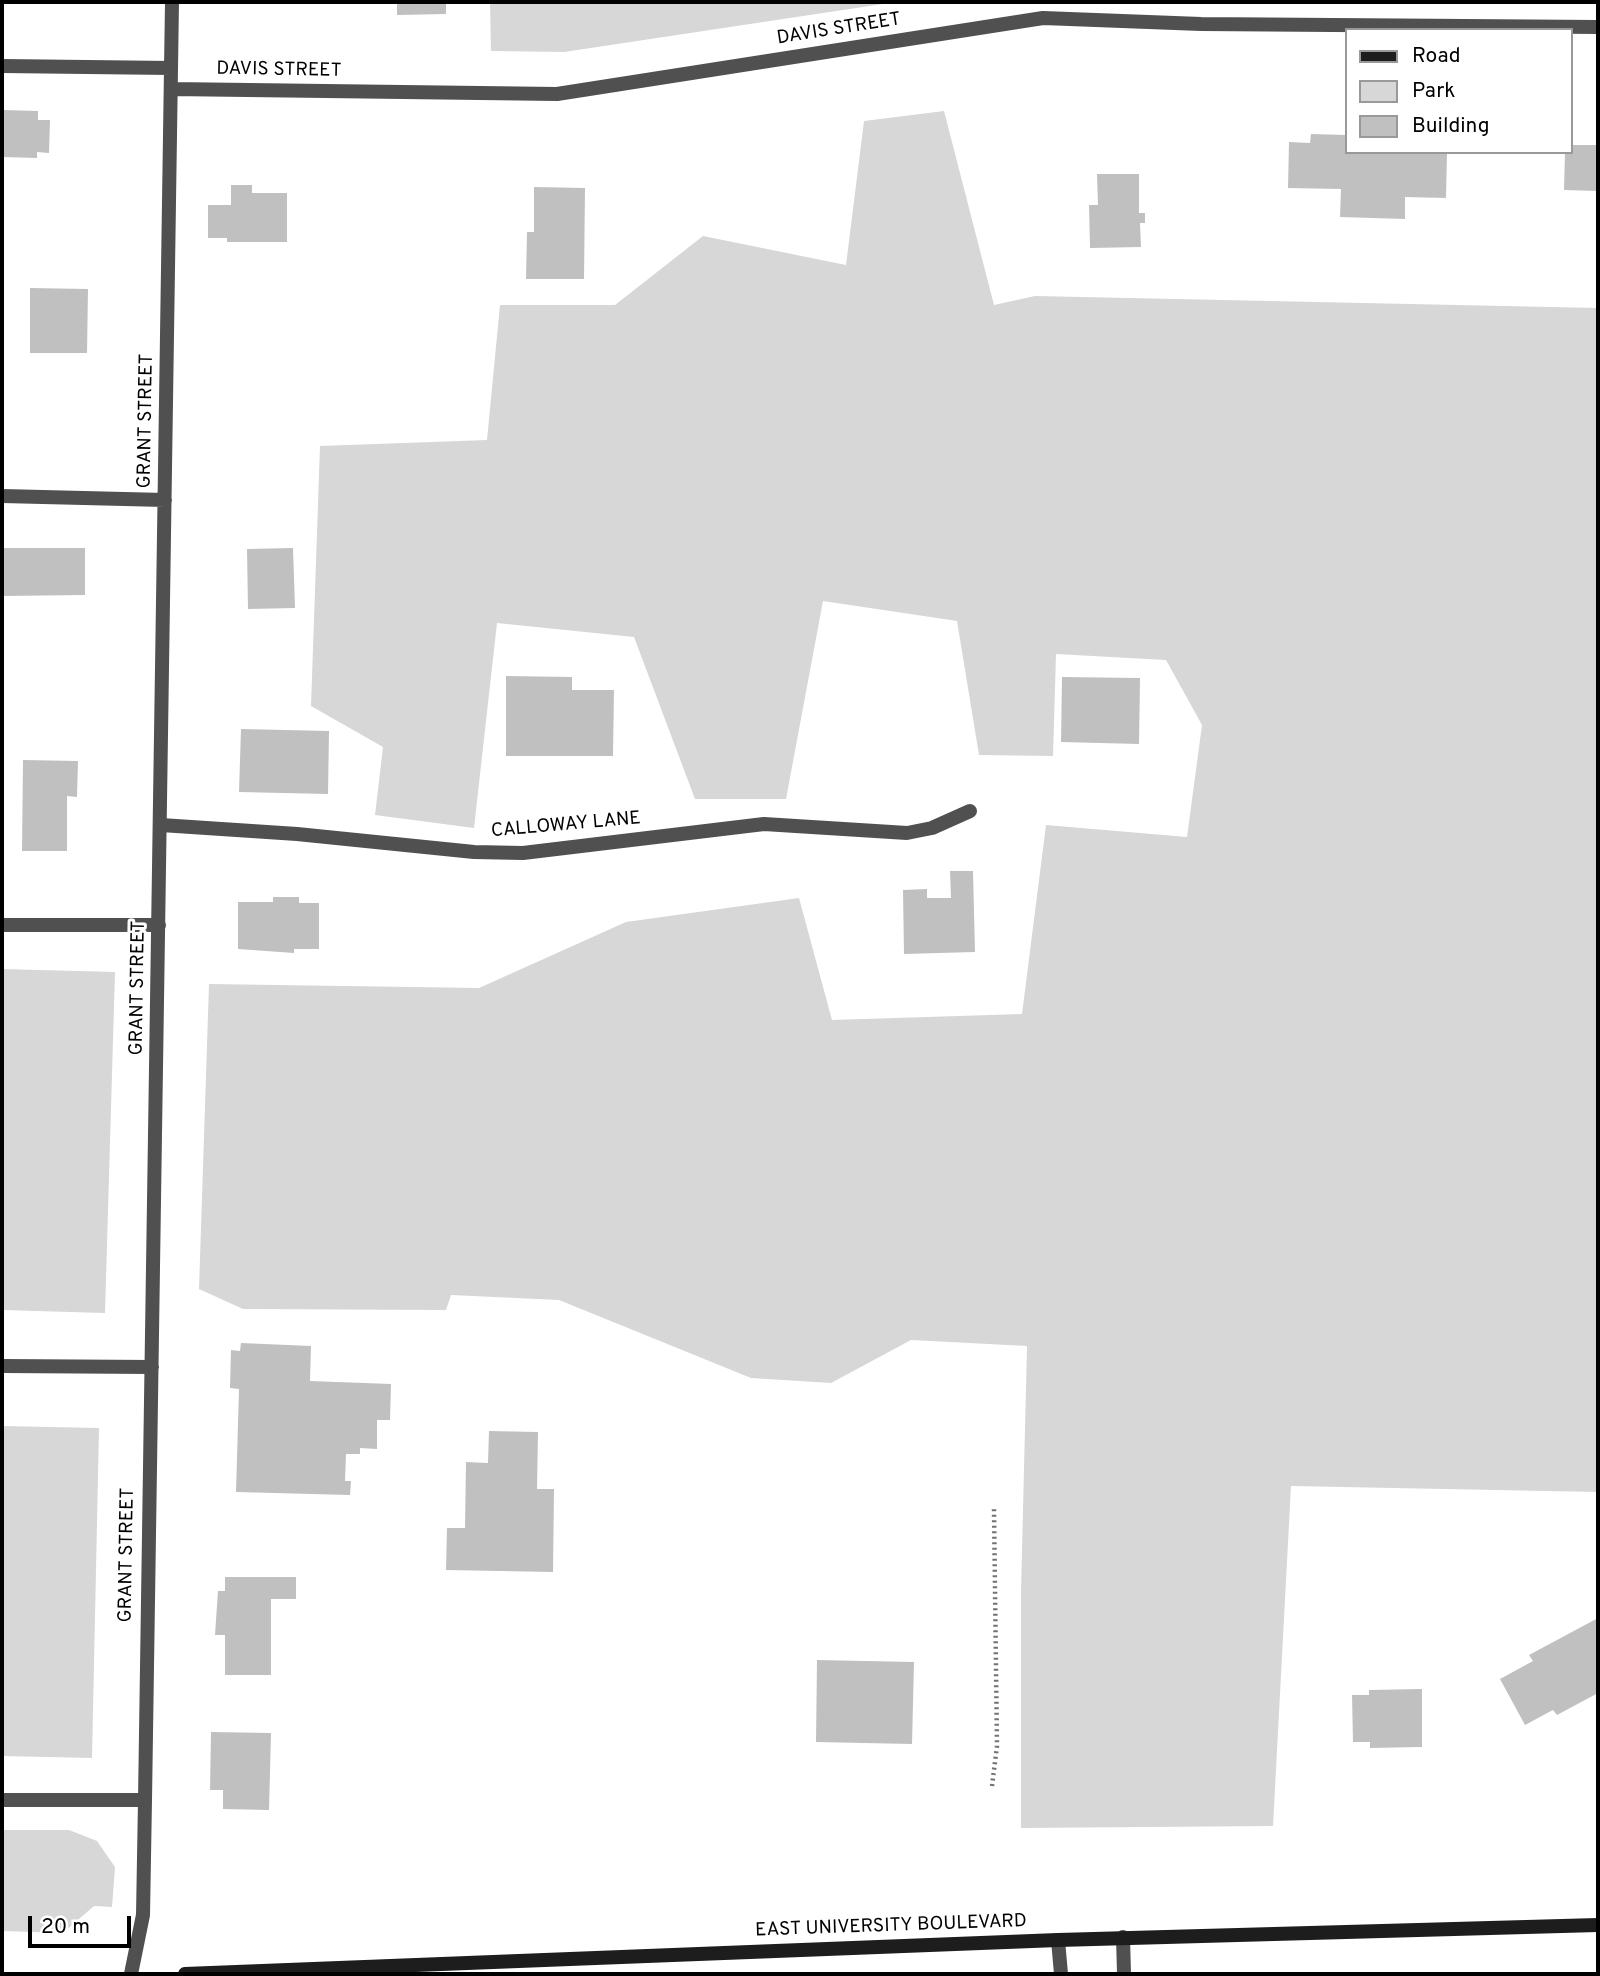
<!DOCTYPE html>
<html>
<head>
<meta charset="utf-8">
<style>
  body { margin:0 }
  #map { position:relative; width:1600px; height:1976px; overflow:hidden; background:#fff; font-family:Overpass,sans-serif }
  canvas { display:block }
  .frame { position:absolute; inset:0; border:4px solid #000; pointer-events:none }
  .legend { position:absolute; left:1345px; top:28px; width:228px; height:126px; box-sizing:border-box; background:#fff; border:2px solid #999; margin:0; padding:9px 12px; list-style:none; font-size:21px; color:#000 }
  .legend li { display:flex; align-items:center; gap:14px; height:35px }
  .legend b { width:35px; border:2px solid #999 }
  .scale { position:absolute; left:28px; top:1916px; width:103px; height:32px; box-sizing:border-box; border:4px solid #000; border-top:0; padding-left:9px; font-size:21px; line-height:24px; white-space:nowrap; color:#000; -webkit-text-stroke:5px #fff; paint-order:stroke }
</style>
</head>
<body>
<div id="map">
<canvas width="1600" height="1976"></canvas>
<div class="frame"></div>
<ul class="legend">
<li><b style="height:9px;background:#1d1d1d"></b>Road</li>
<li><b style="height:19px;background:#d7d7d7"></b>Park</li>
<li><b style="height:19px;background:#c0c0c0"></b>Building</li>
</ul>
<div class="scale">20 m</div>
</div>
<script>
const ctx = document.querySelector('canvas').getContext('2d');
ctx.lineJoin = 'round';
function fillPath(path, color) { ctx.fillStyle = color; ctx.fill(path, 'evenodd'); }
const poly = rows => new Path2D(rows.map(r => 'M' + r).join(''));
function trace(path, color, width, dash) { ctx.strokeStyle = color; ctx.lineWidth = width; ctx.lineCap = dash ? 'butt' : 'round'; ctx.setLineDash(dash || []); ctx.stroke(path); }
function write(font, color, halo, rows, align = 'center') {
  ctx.font = font + ' Overpass,sans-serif'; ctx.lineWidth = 6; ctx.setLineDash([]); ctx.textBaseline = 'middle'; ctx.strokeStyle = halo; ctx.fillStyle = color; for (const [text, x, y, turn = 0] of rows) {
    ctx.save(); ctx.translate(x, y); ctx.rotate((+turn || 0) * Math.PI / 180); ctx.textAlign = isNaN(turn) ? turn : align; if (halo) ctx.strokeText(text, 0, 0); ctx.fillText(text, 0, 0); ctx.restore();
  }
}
const green = poly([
  [490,2,896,2,564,52,491,51],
  [944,111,994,305,1035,296,1598,308,1598,1492,1291,1486,1273,1826,1021,1828,1021,1592,1027,1346,911,1340,831,1383,751,1378,559,1300,451,1295,446,1310,243,1309,199,1289,209,984,479,988,626,922,799,898,832,1020,1022,1014,1046,825,1187,837,1202,725,1166,660,1056,654,1053,756,979,755,957,621,823,601,786,799,695,799,634,637,497,623,474,828,375,815,383,747,311,706,320,446,487,440,500,305,615,305,703,236,846,265,864,121],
  [2,969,115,972,105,1313,2,1310],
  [2,1426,99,1428,92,1758,2,1756],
  [2,1830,69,1830,97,1841,115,1867,112,1907,94,1906,63,1933,2,1931]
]);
const building = poly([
  [397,2,446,2,446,14,397,15],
  [2,110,38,111,38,120,50,120,49,153,37,152,37,158,2,157],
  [1311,134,1346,135,1346,152,1447,152,1446,198,1405,197,1405,219,1340,217,1341,189,1288,188,1289,142,1310,143],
  [1570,145,1598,145,1598,191,1564,190,1565,152,1570,152],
  [1097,174,1139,174,1139,213,1145,213,1145,223,1140,223,1141,247,1090,248,1089,205,1098,205],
  [231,185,252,185,252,193,287,193,287,242,227,242,227,238,208,238,208,205,231,205],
  [534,187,585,188,584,279,526,279,527,232,534,232],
  [30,288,88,289,87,353,30,353],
  [2,548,85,548,85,595,2,596],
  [293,548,295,608,248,609,247,549],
  [506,676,572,677,572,690,614,690,613,756,506,756],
  [1062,677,1140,678,1139,744,1061,742],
  [241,729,329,731,328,794,239,792],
  [23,760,78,761,77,797,67,796,67,851,22,851],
  [950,871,973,871,975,952,904,954,903,890,927,889,927,898,951,898],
  [273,897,299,897,299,903,319,903,319,949,294,949,294,953,238,949,238,902,273,902],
  [241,1343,311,1346,310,1381,391,1384,390,1420,377,1420,377,1449,360,1448,360,1454,346,1454,345,1481,351,1481,350,1495,236,1492,239,1389,230,1388,231,1350,240,1351],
  [489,1431,538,1432,537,1489,554,1489,553,1572,446,1570,447,1528,465,1528,466,1462,488,1463],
  [225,1577,296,1577,296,1599,271,1599,271,1675,225,1675,225,1635,215,1635,218,1591,225,1591],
  [1598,1618,1598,1693,1557,1715,1553,1710,1525,1725,1500,1679,1533,1661,1529,1655],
  [817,1660,914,1662,912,1744,816,1742],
  [1422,1689,1422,1747,1370,1748,1370,1742,1353,1742,1352,1695,1369,1695,1369,1690],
  [211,1732,271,1733,269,1810,223,1809,223,1790,210,1790]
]);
const path = poly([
  [992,1786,997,1746,994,1509]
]);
const lane = poly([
  [161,825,297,834,474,852,523,853,764,824,907,833,932,828,970,811]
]);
const street = poly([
  [2,66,171,68],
  [171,89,557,94,1043,18,1201,24,1598,27],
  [2,496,165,500],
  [2,925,159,925],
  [2,1366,152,1367],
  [2,1800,145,1800],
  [1123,1937,1124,1974],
  [1058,1940,1061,1974],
  [131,1974,143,1915,145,1800,172,2]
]);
const secondary = poly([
  [185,1974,1058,1940,1598,1925]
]);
const streetNames = [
  ["DAVIS STREET",839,30,-9],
  ["DAVIS STREET",279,71,1],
  ["GRANT STREET",147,421,-89],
  ["CALLOWAY LANE",566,826,-5],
  ["GRANT STREET",139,988,-89],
  ["GRANT STREET",128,1555,-89],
  ["EAST UNIVERSITY BOULEVARD",891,1927,-2]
];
fillPath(green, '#d7d7d7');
fillPath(building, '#c0c0c0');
trace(path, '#727272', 4.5, [2, 3.5]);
trace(lane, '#505050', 14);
trace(street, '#505050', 14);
trace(secondary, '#1d1d1d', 14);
write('19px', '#000', '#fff', streetNames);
</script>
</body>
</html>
